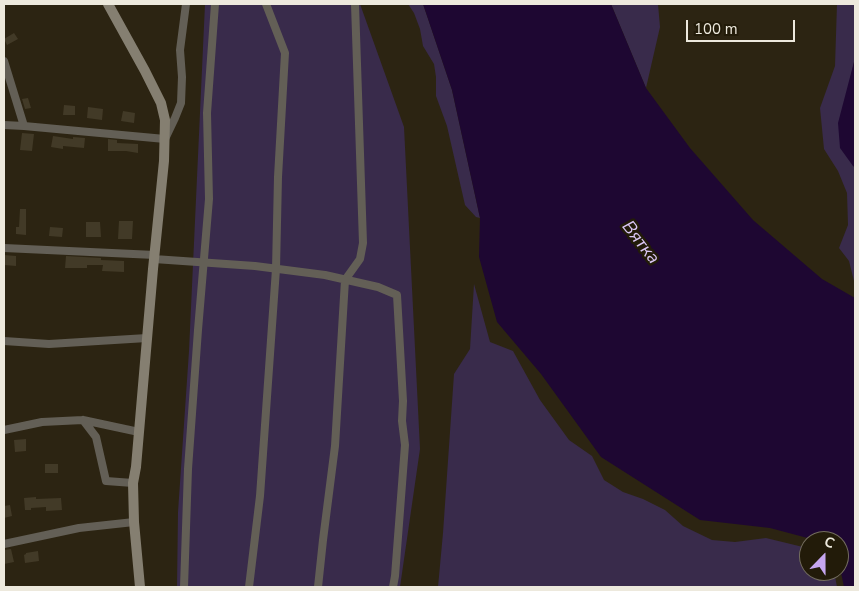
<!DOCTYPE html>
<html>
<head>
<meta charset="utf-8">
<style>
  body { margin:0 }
  #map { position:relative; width:859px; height:591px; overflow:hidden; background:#2c2412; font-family:"Nunito Sans",sans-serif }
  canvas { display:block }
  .frame { position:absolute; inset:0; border:5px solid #ede9dd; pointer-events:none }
  .north { position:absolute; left:799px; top:531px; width:50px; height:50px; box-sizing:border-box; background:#221b09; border:1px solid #736d5e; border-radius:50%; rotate:22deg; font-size:14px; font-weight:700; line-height:20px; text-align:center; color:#ede9dd }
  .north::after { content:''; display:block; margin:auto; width:18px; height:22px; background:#c6a6f0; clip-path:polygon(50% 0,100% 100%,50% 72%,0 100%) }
  .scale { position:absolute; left:686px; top:20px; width:109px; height:22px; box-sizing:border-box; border:2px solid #ede9dd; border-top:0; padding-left:6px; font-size:15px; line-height:18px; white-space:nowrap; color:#ede9dd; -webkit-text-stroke:4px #221b09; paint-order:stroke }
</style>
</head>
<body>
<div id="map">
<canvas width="859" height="591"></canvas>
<div class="frame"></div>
<div class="north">С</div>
<div class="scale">100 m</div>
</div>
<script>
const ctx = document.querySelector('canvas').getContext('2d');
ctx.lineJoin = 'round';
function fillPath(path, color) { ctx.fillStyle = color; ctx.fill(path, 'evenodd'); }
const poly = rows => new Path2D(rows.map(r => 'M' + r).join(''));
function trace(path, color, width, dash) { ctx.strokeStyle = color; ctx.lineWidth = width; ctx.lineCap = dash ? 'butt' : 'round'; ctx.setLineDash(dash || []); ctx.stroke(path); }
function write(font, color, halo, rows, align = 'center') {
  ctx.font = font + ' "Nunito Sans",sans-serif'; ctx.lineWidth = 5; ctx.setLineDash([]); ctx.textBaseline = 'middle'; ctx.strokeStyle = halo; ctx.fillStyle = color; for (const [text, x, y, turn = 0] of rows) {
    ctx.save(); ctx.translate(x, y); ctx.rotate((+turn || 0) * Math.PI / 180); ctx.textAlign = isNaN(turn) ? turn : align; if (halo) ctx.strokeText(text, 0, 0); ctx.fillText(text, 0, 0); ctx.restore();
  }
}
const green = poly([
  [205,4,360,4,404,127,420,449,400,587,177,587,178,512,189,351],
  [408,4,423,4,452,90,480,218,476,217,465,205,447,126,436,96,436,77,434,64,423,46,420,29,414,13],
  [611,4,658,4,660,27,646,88],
  [837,4,855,4,855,58,850,80,853,166,855,167,855,285,849,261,839,248,848,225,847,193,838,171,824,149,820,108,835,66],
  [474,284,490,342,513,351,540,400,569,440,592,456,604,480,623,492,643,499,665,510,683,526,712,540,735,542,766,538,803,547,809,550,809,571,834,571,837,587,438,587,443,533,454,374,470,349]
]);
const water = poly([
  [423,4,611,4,646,88,690,148,753,220,822,279,855,298,855,587,844,587,839,563,839,541,816,541,815,540,770,528,700,520,601,457,541,374,497,322,479,257,480,218,452,90],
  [855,58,855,167,853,166,840,148,838,123]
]);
const building = poly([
  [14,33,18,39,7,45,4,39],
  [28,98,31,108,25,109,22,99],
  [64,105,75,106,75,115,63,115],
  [88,107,103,109,102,120,87,118],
  [123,111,135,113,134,123,121,121],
  [22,133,34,134,32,151,20,150],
  [53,136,73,139,73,137,85,138,84,148,63,146,63,149,51,147],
  [108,139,117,140,117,143,138,144,138,153,126,151,108,151],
  [20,209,26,209,26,235,16,234,16,227,19,227],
  [119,221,133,221,132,239,118,239],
  [86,222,100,222,101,237,86,237],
  [50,227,63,228,62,237,49,236],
  [4,255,16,256,16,266,4,265],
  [66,256,101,258,101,260,124,261,124,272,102,271,103,265,87,265,87,268,65,268],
  [26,439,26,451,15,452,14,440],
  [45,464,58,464,58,473,45,473],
  [36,497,36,499,61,498,62,510,46,511,46,507,31,508,31,510,25,510,24,498],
  [10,505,12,516,4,518,4,506],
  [11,549,14,562,4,564,4,550],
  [38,551,39,561,25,563,24,555,26,554,26,553]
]);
const street = poly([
  [4,61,24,126,165,139,175,118,181,103,182,77,180,50,186,4],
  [4,125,24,126],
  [4,248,155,255],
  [154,259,255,266,325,275,378,287,397,295,403,401,402,421,405,445,395,576,393,587],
  [4,341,49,344,147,338],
  [83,420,96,437,106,481,133,483],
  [4,430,42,422,83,420,139,432],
  [4,544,79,528,134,522],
  [184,587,188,469,198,330,209,199,207,113,215,4],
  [249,587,260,496,276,269,278,177,285,53,266,4],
  [318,587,323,540,335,446,345,280,360,259,363,243,355,4]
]);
const secondary = poly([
  [108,4,145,71,161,103,165,120,164,161,153,269,136,467,133,483,134,522,140,587]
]);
const waterNames = [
  ["Вятка",640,243,52]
];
fillPath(green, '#392b4b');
fillPath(water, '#1e0732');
fillPath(building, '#423a27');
trace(street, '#635f56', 8);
trace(secondary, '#857f71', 10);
write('italic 18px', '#dac6f5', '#221b09', waterNames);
</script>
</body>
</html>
